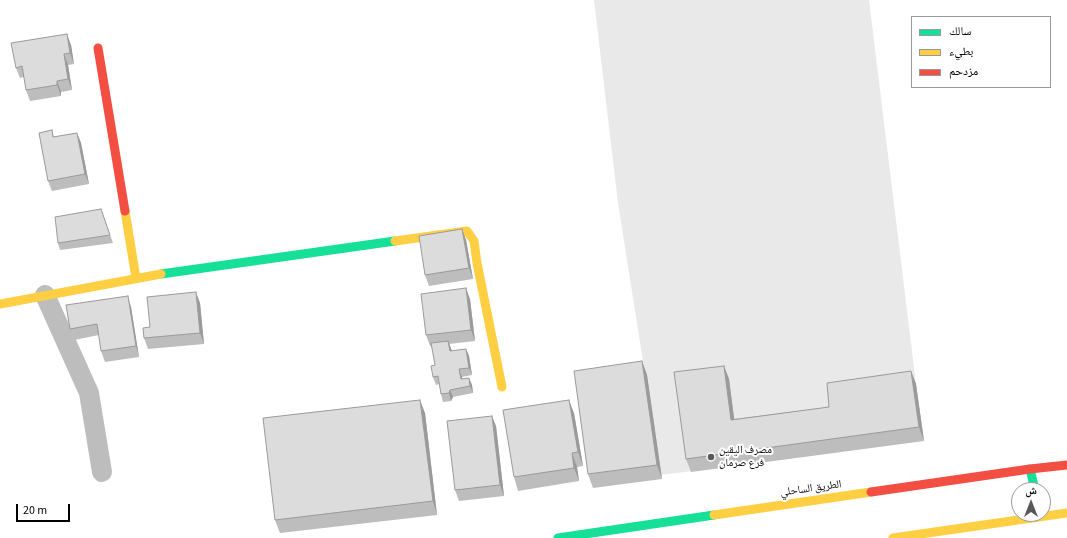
<!DOCTYPE html>
<html>
<head>
<meta charset="utf-8">
<style>
  body { margin:0 }
  #map { position:relative; width:1067px; height:538px; overflow:hidden; background:#fff; font-family:"Source Sans 3","Noto Naskh Arabic",sans-serif }
  canvas { display:block }
  .legend { position:absolute; left:911px; top:16px; width:140px; height:72px; box-sizing:border-box; background:#fff; border:1px solid #999; margin:0; padding:5px 7px; list-style:none; font-size:12px; color:#000 }
  .legend li { display:flex; align-items:center; gap:8px; height:20px }
  .legend b { width:20px; border:1px solid #999 }
  .north { position:absolute; left:1011px; top:482px; width:40px; height:40px; box-sizing:border-box; background:#fff; border:1px solid #999; border-radius:50%; rotate:0deg; font-size:11px; font-weight:700; line-height:16px; text-align:center; color:#000 }
  .north::after { content:''; display:block; margin:auto; width:14px; height:18px; background:#595959; clip-path:polygon(50% 0,100% 100%,50% 72%,0 100%) }
  .scale { position:absolute; left:16px; top:504px; width:54px; height:18px; box-sizing:border-box; border:2px solid #000; border-top:0; padding-left:5px; font-size:12px; line-height:14px; white-space:nowrap; color:#000; -webkit-text-stroke:3px #fff; paint-order:stroke }
</style>
</head>
<body>
<div id="map">
<canvas width="1067" height="538"></canvas>
<ul class="legend">
<li><b style="height:5px;background:#16e098"></b>سالك</li>
<li><b style="height:5px;background:#ffcf43"></b>بطيء</li>
<li><b style="height:5px;background:#f24e42"></b>مزدحم</li>
</ul>
<div class="north">ش</div>
<div class="scale">20 m</div>
</div>
<script>
const ctx = document.querySelector('canvas').getContext('2d');
ctx.lineJoin = 'round';
function fillPath(path, color) { ctx.fillStyle = color; ctx.fill(path, 'evenodd'); }
const poly = rows => new Path2D(rows.map(r => 'M' + r).join(''));
function trace(path, color, width, dash) { ctx.strokeStyle = color; ctx.lineWidth = width; ctx.lineCap = dash ? 'butt' : 'round'; ctx.setLineDash(dash || []); ctx.stroke(path); }
function write(font, color, halo, rows, align = 'center') {
  ctx.font = font + ' "Source Sans 3","Noto Naskh Arabic",sans-serif'; ctx.lineWidth = 4; ctx.setLineDash([]); ctx.textBaseline = 'middle'; ctx.strokeStyle = halo; ctx.fillStyle = color; for (const [text, x, y, turn = 0] of rows) {
    ctx.save(); ctx.translate(x, y); ctx.rotate((+turn || 0) * Math.PI / 180); ctx.textAlign = isNaN(turn) ? turn : align; if (halo) ctx.strokeText(text, 0, 0); ctx.fillText(text, 0, 0); ctx.restore();
  }
}
const green = poly([
  [594,0,869,0,916,384,840,452,661,475,618,203]
]);
const street = poly([
  [45,295,89,393,102,472]
]);
const fast = poly([
  [161,274,395,241],
  [1030,469,1035,490],
  [558,538,714,515]
]);
const slow = poly([
  [125,211,136,278],
  [395,241,467,231,474,241,477,263,502,387],
  [0,304,161,274],
  [714,515,871,492],
  [893,538,1067,513]
]);
const jam = poly([
  [98,48,125,211],
  [871,492,1030,469,1067,465]
]);
const wall = poly([
  [71,45,74,64,68,65,72,90,61,92,61,96,30,101,26,90,24,77,20,78,16,68],
  [52,130,54,137,77,133,81,143,89,184,52,191,48,181],
  [101,209,113,243,60,250,58,243],
  [462,229,466,240,473,279,429,286,425,275],
  [470,299,475,341,449,344,452,351,466,349,469,356,472,375,462,377,462,379,469,378,472,385,473,393,453,397,451,401,443,402,441,394,439,384,436,385,433,377,435,365,432,346,430,346,426,335],
  [200,303,204,344,148,349,144,338,150,327],
  [131,307,139,357,105,362,101,351,99,335,74,340,70,329],
  [642,361,647,375,662,479,593,488,588,474],
  [724,366,729,379,734,419,829,407,911,371,916,384,924,441,691,472,686,459],
  [425,413,437,515,280,533,275,520],
  [574,413,583,466,577,467,579,481,518,491,514,477],
  [496,426,504,496,459,501,455,490]
]);
const shadedWall = poly([
  [67,34,71,45,74,64,70,53],
  [64,54,68,65,72,90,68,79],
  [57,81,61,92,61,96,57,85],
  [77,133,81,143,89,184,85,174],
  [462,229,466,240,473,279,469,268],
  [466,288,470,299,475,341,471,330],
  [196,292,200,303,204,344,200,333],
  [128,296,131,307,139,357,136,346],
  [448,341,451,348,453,359,450,351],
  [466,349,469,356,472,375,469,368],
  [642,361,647,375,662,479,657,465],
  [724,366,729,379,736,433,731,420],
  [459,369,462,377,464,387,461,379],
  [911,371,916,384,924,441,919,427],
  [469,378,472,385,473,393,470,386],
  [450,390,453,397,451,401,449,393],
  [420,400,425,413,437,515,433,501],
  [569,400,574,413,583,466,578,452],
  [492,416,496,426,504,496,500,485],
  [572,453,577,467,579,481,574,468]
]);
const building = poly([
  [67,34,70,53,64,54,68,79,57,81,57,85,26,90,22,66,16,68,11,43,67,34],
  [52,130,53,137,77,133,85,174,48,181,39,133,52,130],
  [101,209,110,235,58,243,55,217,101,209],
  [462,229,469,268,425,275,419,236,462,229],
  [466,288,471,330,426,335,421,294,466,288],
  [196,292,200,333,144,338,143,328,150,327,147,297,196,292],
  [128,296,136,346,101,351,97,324,70,329,66,305,128,296],
  [448,341,450,351,466,349,469,368,459,369,461,379,469,378,470,386,450,390,449,393,441,394,438,376,433,377,431,366,435,365,431,343,448,341],
  [642,361,657,465,588,474,574,371,642,361],
  [724,366,731,420,829,407,827,383,911,371,919,427,686,459,674,372,724,366],
  [420,400,433,501,275,520,263,418,420,400],
  [569,400,578,452,572,453,574,468,514,477,503,410,569,400],
  [492,416,500,485,455,490,447,421,492,416]
]);
const markers = [
  [711,457,4,"#595959"]
];
const poiNames = [
  ["مصرف اليقين",719,451],
  ["فرع صرمان",719,464]
];
const streetNames = [
  ["الطريق الساحلي",811,489,-8]
];
fillPath(green, '#e9e9e9');
trace(street, '#bdbdbd', 20);
trace(fast, '#16e098', 9);
trace(slow, '#ffcf43', 9);
trace(jam, '#f24e42', 9);
fillPath(wall, '#bdbdbd');
fillPath(shadedWall, '#9a9a9a');
fillPath(building, '#dcdcdc');
trace(building, '#9a9a9a', 1);
for (const [x, y, r, color] of markers) { const dot = new Path2D(); dot.arc(x, y, r, 0, 2 * Math.PI); ctx.fillStyle = color; ctx.fill(dot); trace(dot, '#fff', 1.5); }
write('11px', '#000', '#fff', poiNames, 'left');
write('11px', '#000', '#fff', streetNames);
</script>
</body>
</html>
